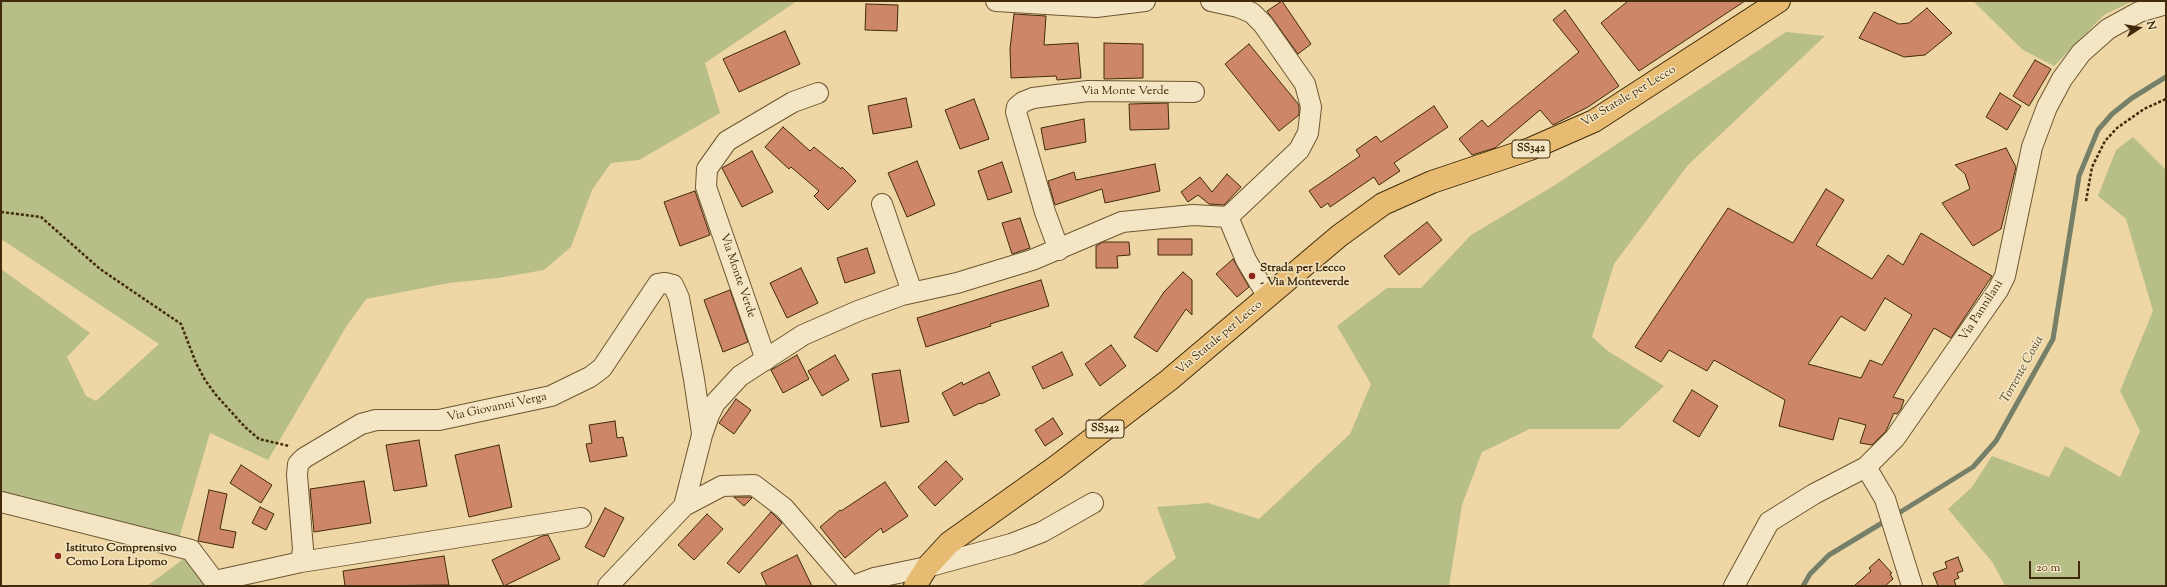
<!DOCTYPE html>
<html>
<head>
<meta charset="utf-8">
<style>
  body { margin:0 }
  #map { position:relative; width:2167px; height:587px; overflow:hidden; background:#eed7a5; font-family:"Sorts Mill Goudy",serif }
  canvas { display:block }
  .frame { position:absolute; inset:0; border:2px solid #412b0a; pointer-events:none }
  .north { position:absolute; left:2119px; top:8px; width:40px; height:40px; -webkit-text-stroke:3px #f4e5c4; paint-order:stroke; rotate:78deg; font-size:11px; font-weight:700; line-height:16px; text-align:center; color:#412b0a }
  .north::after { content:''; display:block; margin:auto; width:14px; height:18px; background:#412b0a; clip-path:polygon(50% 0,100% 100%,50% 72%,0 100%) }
  .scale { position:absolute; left:2029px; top:561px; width:51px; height:18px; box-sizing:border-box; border:2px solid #412b0a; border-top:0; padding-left:5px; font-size:12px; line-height:14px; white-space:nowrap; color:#412b0a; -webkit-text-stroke:3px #f4e5c4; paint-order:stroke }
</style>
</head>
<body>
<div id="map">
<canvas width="2167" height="587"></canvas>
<div class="frame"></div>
<div class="north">N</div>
<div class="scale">20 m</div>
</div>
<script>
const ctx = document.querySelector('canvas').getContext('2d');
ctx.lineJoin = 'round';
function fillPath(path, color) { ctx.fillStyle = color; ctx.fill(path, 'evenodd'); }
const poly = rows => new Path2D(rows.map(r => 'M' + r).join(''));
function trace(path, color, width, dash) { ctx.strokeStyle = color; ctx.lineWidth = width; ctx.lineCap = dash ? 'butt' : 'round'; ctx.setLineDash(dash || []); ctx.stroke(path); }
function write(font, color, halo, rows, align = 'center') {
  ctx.font = font + ' "Sorts Mill Goudy",serif'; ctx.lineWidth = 3; ctx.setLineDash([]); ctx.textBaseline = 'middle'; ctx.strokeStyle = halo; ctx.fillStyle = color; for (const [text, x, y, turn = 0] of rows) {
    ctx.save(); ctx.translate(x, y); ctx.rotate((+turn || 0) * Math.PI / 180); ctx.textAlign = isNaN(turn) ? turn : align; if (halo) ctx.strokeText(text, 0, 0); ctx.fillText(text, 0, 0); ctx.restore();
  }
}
const green = poly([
  [1,1,797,1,705,63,720,113,639,160,611,163,592,190,571,247,544,270,498,278,449,283,366,299,346,327,268,460,210,433,178,542,1,495,1,269,90,333,67,357,86,396,96,401,159,344,1,239],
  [1973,1,2133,1,2104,15,2054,66,2023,50],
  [1786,32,1825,36,1688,165,1614,264,1592,337,1608,351,1664,386,1619,429,1530,429,1482,452,1462,505,1449,586,1140,586,1176,558,1157,507,1208,503,1259,519,1350,434,1371,384,1337,326,1387,288,1421,288,1471,235,1555,185],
  [2133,137,2166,170,2166,586,2005,586,1993,563,1948,509,1972,487,1992,456,2049,477,2065,446,2120,477,2140,431,2120,391,2153,311,2126,219,2098,196,2116,150],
  [193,552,217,586,147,586]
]);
const stream = poly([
  [1894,516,1973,467,1996,441,2053,339,2079,176,2098,130,2112,114,2132,98,2166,77],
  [1803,586,1810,574,1829,555,1887,520]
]);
const building = poly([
  [1282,1,1311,44,1298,54,1267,11,1282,1],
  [1628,1,1745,1,1639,71,1601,23,1628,1],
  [866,4,898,5,897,31,865,30,866,4],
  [1927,8,1952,33,1925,55,1904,57,1859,38,1874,12,1899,24,1909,23,1927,8],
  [1565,10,1619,86,1588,107,1553,125,1540,110,1495,148,1472,155,1459,139,1482,120,1488,127,1579,52,1553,20,1565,10],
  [1014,14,1046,16,1044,45,1078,43,1081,78,1057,80,1056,76,1011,78,1010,49,1014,14],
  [785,31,800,64,739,92,723,59,785,31],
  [1104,43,1143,44,1143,78,1104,79,1104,43],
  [1249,44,1299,105,1299,115,1279,131,1225,64,1249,44],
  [2035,60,2051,69,2029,106,2013,96,2035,60],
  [2000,93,2021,106,2007,130,1986,117,2000,93],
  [906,98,912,127,873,134,868,106,906,98],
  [974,99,989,139,960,149,945,110,974,99],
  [1168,103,1169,129,1130,130,1129,104,1168,103],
  [1434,106,1448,127,1394,163,1400,171,1379,185,1374,177,1330,207,1328,203,1321,208,1309,191,1360,156,1356,150,1376,136,1381,142,1434,106],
  [1084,119,1086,142,1045,150,1041,128,1084,119],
  [783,127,810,151,814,147,841,169,842,167,856,181,828,210,814,196,819,191,791,167,789,169,765,147,783,127],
  [2006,148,2016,167,2001,229,1973,246,1942,203,1970,189,1965,174,1955,165,2006,148],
  [752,151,773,192,742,207,722,168,752,151],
  [917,161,935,205,907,217,888,173,917,161],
  [1002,162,1012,192,988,200,978,171,1002,162],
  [1155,164,1160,191,1105,203,1102,189,1055,205,1048,181,1074,172,1076,180,1155,164],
  [1227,174,1241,187,1224,205,1209,204,1198,195,1188,202,1181,192,1200,177,1212,192,1227,174],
  [1826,189,1844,200,1816,245,1872,279,1888,255,1903,265,1921,233,1992,276,1951,338,1934,328,1893,397,1904,400,1901,409,1897,414,1894,413,1886,431,1872,445,1860,443,1866,425,1839,418,1833,440,1779,426,1785,400,1714,360,1707,371,1669,350,1661,362,1635,347,1728,208,1793,243,1826,189],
  [1885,298,1912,315,1882,365,1870,360,1861,378,1808,364,1841,316,1865,331,1885,298],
  [695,191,710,235,680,246,664,202,695,191],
  [1020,218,1030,248,1012,254,1002,223,1020,218],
  [1427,222,1442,240,1399,275,1384,256,1427,222],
  [1158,239,1192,239,1192,255,1158,255,1158,239],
  [1103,242,1129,242,1130,255,1117,256,1118,268,1096,268,1096,246,1103,242],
  [867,248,875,273,845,283,837,258,867,248],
  [1233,259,1249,287,1237,297,1216,274,1233,259],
  [801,268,818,303,787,318,770,283,801,268],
  [1183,272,1192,280,1192,315,1186,309,1157,352,1134,337,1164,292,1183,272],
  [1041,280,1049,306,990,324,991,326,926,347,917,318,1041,280],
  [730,290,748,342,723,352,704,300,730,290],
  [1111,345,1126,366,1100,386,1085,364,1111,345],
  [1062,352,1073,375,1043,389,1032,367,1062,352],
  [797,355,809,379,783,393,771,370,797,355],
  [835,355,849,380,822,396,808,371,835,355],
  [900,370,909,422,881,427,872,374,900,370],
  [989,372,1000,395,981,404,980,403,954,416,942,393,962,382,963,385,989,372],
  [1692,390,1718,406,1699,437,1673,421,1692,390],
  [736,399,751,410,734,434,719,423,736,399],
  [1053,418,1063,434,1045,446,1035,430,1053,418],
  [615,421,617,438,623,437,627,456,590,462,586,444,592,443,589,425,615,421],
  [419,440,427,486,394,491,386,445,419,440],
  [499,445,512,507,469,517,455,455,499,445],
  [946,461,963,479,935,506,918,487,946,461],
  [241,465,272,485,261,503,230,483,241,465],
  [364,481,371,523,314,532,310,489,364,481],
  [885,482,908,516,883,533,881,528,845,558,820,527,840,510,841,511,885,482],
  [209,490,227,494,220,529,236,532,233,548,198,541,209,490],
  [734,497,750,497,752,498,744,506,734,497],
  [260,507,274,514,266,530,252,523,260,507],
  [605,508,624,518,604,557,585,547,605,508],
  [771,512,782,523,739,573,727,563,771,512],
  [707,514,723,529,694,560,678,545,707,514],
  [548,535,560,559,504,586,492,560,542,536,548,535],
  [797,555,812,586,767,586,761,573,797,555],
  [444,556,449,585,345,586,343,571,444,556],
  [1958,557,1963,571,1957,573,1959,578,1954,580,1956,586,1938,586,1933,573,1947,568,1945,562,1958,557],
  [1879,559,1892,573,1890,574,1893,579,1885,586,1854,586,1871,571,1869,568,1879,559]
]);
const path = poly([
  [2086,201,2092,167,2105,141,2117,128,2144,109,2166,99],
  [1,212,41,217,100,269,181,324,196,363,205,380,216,395,245,427,259,439,289,446]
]);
const minor = poly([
  [996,1,1096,7,1145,1],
  [1211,1,1238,7,1252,13,1263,24,1305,84,1311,107,1308,133,1299,150,1228,217],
  [882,204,912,292],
  [1059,250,1045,212,1016,112,1017,107,1023,102,1033,98,1088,91,1194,92],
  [766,360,706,187,707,169,727,141,793,102,818,93],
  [1866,467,1885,499,1912,586],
  [1,502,191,550,218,586],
  [684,506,722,486,754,485,784,508,851,586],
  [301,562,303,549,297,475,298,464,304,458,361,424,376,420,439,420,551,396,590,377,602,368,658,284,665,283,673,285,679,298,694,379,702,433],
  [215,581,301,562,581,518],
  [608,586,684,506,702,435,709,415,715,403,740,376,803,335,858,311,902,295,957,283,1032,260,1122,222,1193,215,1228,217,1246,260,1268,297],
  [853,586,874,578,927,567,1011,544,1042,532,1093,503],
  [1734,586,1769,522,1814,494,1866,467,1895,438,1998,290,2005,276,2032,147,2047,107,2062,79,2081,53,2108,29,2139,12,2166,4]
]);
const major = poly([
  [915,586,927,567,949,543,1057,466,1169,380,1339,236,1383,204,1432,182,1530,149,1594,121,1779,1]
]);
const markers = [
  [1252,276,4,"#8f2418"],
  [58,556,4,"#8f2418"]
];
const shields = [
  [1531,149,38],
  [1105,429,38]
];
const shieldNames = [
  ["SS342",1531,149],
  ["SS342",1105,429]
];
const streetNames = [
  ["Via Monte Verde",1125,92],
  ["Via Statale per Lecco",1629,97,-31],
  ["Via Monte Verde",737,276,71],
  ["Via Pannilani",1982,311,-57],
  ["Via Statale per Lecco",1220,338,-40],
  ["Via Giovanni Verga",497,408,-12]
];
const poiNames = [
  ["Strada per Lecco",1260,269],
  ["- Via Monteverde",1260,283],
  ["Istituto Comprensivo",66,549],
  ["Como Lora Lipomo",66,563]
];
const waterNames = [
  ["Torrente Cosia",2023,370,-61]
];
fillPath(green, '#b8be87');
trace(stream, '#768069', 5);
fillPath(building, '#cd8668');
trace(building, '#412b0a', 1);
trace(minor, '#6c5631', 22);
trace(major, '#412b0a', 24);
trace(path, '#412b0a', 2.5, [3, 2]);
trace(minor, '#f4e5c4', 20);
trace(major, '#e7bc72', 22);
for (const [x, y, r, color] of markers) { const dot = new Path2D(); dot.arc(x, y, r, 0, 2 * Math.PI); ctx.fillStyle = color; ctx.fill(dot); trace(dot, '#f4e5c4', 1.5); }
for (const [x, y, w] of shields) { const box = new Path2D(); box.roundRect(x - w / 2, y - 9, w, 18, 3); ctx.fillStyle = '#f4e5c4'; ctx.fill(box); trace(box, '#412b0a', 1); }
write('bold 11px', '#412b0a', null, shieldNames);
write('12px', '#412b0a', '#f4e5c4', streetNames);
write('bold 12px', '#412b0a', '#f4e5c4', poiNames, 'left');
write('italic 13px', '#574e32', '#f4e5c4', waterNames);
</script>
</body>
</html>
